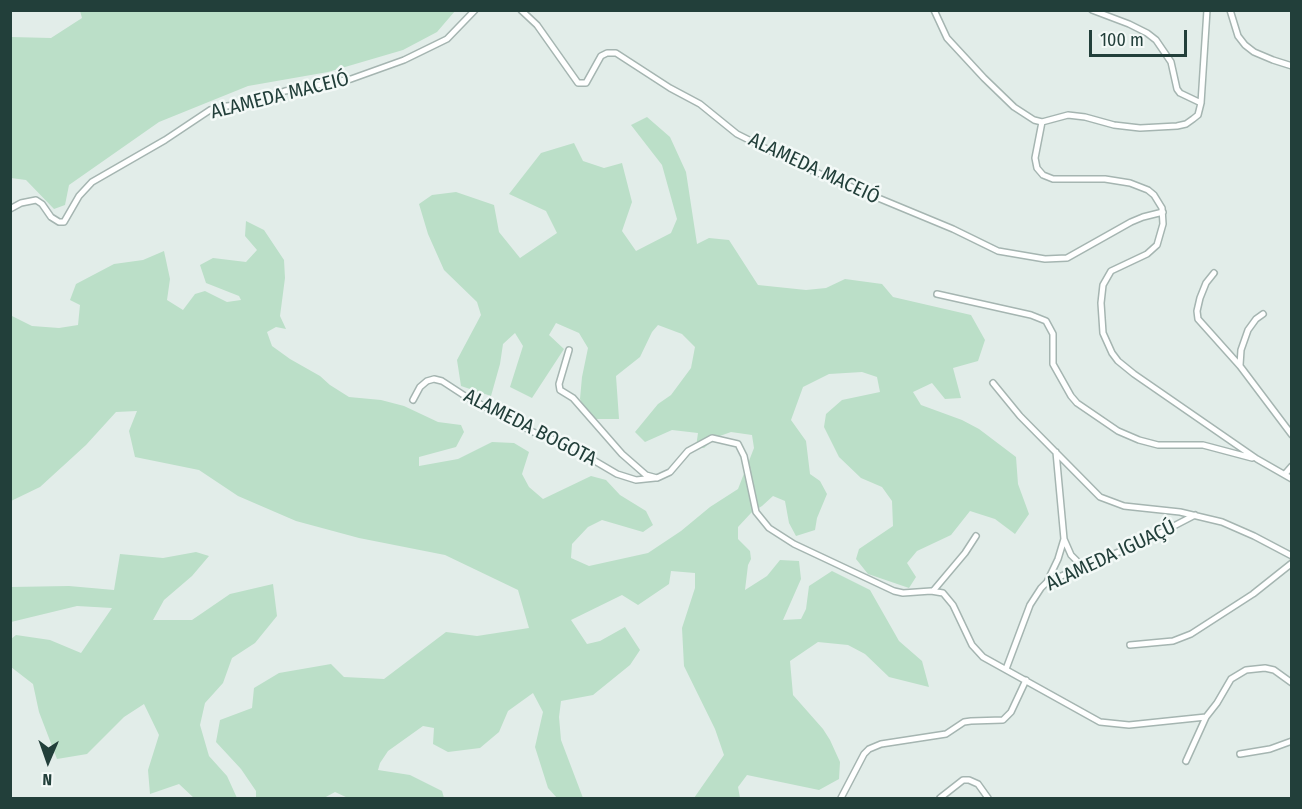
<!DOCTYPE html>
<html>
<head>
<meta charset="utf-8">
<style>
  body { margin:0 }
  #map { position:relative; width:1302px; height:809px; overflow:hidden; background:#e2ede9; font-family:"Fira Sans Condensed",sans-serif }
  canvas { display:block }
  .frame { position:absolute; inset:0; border:12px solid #223f3a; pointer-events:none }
  .north { position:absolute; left:18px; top:731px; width:60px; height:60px; -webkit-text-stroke:4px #f3f9f7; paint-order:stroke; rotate:182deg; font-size:16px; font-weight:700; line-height:24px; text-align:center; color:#223f3a }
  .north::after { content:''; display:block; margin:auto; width:21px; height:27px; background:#223f3a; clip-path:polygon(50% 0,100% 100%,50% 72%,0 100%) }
  .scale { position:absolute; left:1089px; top:30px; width:98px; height:27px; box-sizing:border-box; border:3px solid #223f3a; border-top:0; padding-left:8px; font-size:18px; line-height:21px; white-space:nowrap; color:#223f3a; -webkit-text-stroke:4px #f3f9f7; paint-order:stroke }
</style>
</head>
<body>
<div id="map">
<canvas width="1302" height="809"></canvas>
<div class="frame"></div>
<div class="north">N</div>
<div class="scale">100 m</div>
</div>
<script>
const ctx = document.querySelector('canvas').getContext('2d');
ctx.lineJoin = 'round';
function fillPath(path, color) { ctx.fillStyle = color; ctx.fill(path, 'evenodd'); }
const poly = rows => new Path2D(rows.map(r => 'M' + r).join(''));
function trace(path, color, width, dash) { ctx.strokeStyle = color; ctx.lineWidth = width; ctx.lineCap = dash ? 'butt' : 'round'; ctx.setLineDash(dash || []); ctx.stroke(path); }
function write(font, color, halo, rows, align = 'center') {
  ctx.font = font + ' "Fira Sans Condensed",sans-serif'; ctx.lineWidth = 5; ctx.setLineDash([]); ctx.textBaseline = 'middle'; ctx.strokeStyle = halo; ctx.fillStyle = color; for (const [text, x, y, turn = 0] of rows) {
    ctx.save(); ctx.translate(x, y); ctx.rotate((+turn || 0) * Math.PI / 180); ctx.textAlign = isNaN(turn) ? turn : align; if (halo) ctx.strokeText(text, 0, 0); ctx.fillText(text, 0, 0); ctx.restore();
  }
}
const green = poly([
  [80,11,80,10,455,11,437,32,403,50,328,72,248,86,159,122,69,185,65,205,54,209,26,180,11,178,11,37,51,38,82,18],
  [647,117,670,137,686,172,697,244,709,238,729,240,758,285,806,290,826,288,845,279,882,284,893,297,971,315,985,340,978,361,953,368,961,398,945,399,932,383,913,392,921,405,962,420,979,429,1016,457,1018,484,1029,514,1015,534,995,519,970,511,951,535,917,551,907,563,916,577,909,588,868,574,856,559,859,549,893,526,892,501,882,487,861,478,839,457,824,427,826,414,842,400,880,392,877,377,862,372,829,374,803,387,791,420,806,441,810,474,820,481,827,494,817,518,815,530,796,536,789,523,785,501,773,496,762,506,751,513,738,527,738,539,750,551,751,559,748,565,745,590,767,576,780,560,799,561,801,579,783,620,801,619,806,609,809,586,832,571,870,590,899,641,922,661,929,687,889,677,865,654,848,645,818,642,790,661,793,695,823,729,830,740,840,762,839,779,819,790,747,775,738,787,740,798,694,798,724,755,715,729,684,666,682,628,695,588,695,573,671,571,669,584,638,605,622,595,571,620,587,644,600,641,625,627,640,650,630,665,593,695,561,701,559,717,561,740,583,798,557,798,548,788,535,747,543,712,533,693,508,711,499,732,480,748,448,752,433,744,434,728,423,726,388,751,380,763,378,770,410,775,442,791,444,798,348,798,335,792,324,798,256,798,256,791,241,769,216,742,220,720,252,708,254,688,279,673,331,664,344,677,384,679,446,632,477,636,529,628,518,590,445,555,359,538,296,521,238,496,199,470,135,457,129,431,137,411,116,412,86,445,40,487,11,501,10,315,32,326,59,328,78,325,80,305,70,300,76,284,114,264,143,260,164,251,170,279,167,300,183,310,195,294,205,291,227,302,241,300,239,296,206,283,200,265,213,258,246,262,257,250,245,236,246,221,264,230,284,260,285,278,280,316,286,329,276,327,267,332,272,346,290,359,320,376,330,385,349,397,381,400,404,406,438,422,461,425,464,432,456,447,419,457,419,466,458,459,492,442,514,443,529,452,522,474,529,487,543,499,591,476,606,480,620,495,646,511,653,525,643,532,602,520,588,527,572,544,571,558,589,566,648,553,681,531,710,507,738,489,754,448,752,435,731,432,717,437,704,448,696,447,698,433,672,430,645,442,635,432,658,404,671,395,691,368,695,347,682,334,658,325,652,332,640,357,616,376,619,419,589,419,580,399,582,377,588,348,579,333,556,323,549,335,564,349,532,398,510,387,523,346,515,333,503,344,500,364,491,396,461,386,457,360,481,315,477,302,444,270,428,234,419,204,432,195,456,192,494,205,499,232,520,258,557,233,546,211,509,194,541,153,574,143,583,161,604,168,622,163,632,202,622,231,636,251,671,233,677,219,662,165,631,125],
  [196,552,209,556,192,576,164,600,153,620,192,620,230,594,273,584,277,616,255,643,232,658,223,683,205,703,200,725,209,756,227,776,237,798,194,798,179,784,150,794,148,770,159,735,144,704,124,717,87,754,57,759,39,712,33,684,11,667,11,639,16,635,50,640,81,653,112,608,77,606,11,622,11,587,69,586,114,590,120,554,163,558]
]);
const street = poly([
  [521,10,537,25,578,83,586,83,601,56,607,53,616,53,670,88,700,104,737,134,801,166,953,229,998,251,1045,259,1067,258,1131,222,1143,217,1163,212],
  [934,10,947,38,984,78,1014,107,1034,120,1042,122],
  [1092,10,1129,24,1147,33,1156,40,1171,62,1177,89,1180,93,1201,103],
  [1230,10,1238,36,1245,45,1254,52,1273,60,1292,66],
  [1042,122,1035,158,1037,168,1043,175,1053,179,1105,179,1130,183,1148,190,1154,195,1162,208,1163,224,1157,245,1147,254,1111,271,1103,285,1101,303,1103,333,1112,353,1118,361,1134,374,1257,459,1292,479],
  [1042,122,1068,115,1085,117,1114,125,1140,128,1177,126,1186,124,1193,119,1198,115,1201,103,1207,10],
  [10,209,21,203,36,200,42,204,51,217,59,222,64,222,79,196,92,182,165,140,210,110,227,106,252,103,285,91,351,79,404,60,447,39,475,10],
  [1214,273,1206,283,1200,298,1197,311,1198,319,1240,366,1292,435],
  [937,294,1031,315,1046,321,1053,334,1053,364,1071,396,1077,403,1118,431,1139,440,1158,445,1203,445,1252,458],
  [569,350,559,384,560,390,573,398,622,454,646,475,657,478,670,472,688,451,712,438,738,444,744,456,756,512,769,528,794,544,894,591,903,593,931,591,943,593,953,605,972,645,983,657,1100,722,1129,725,1206,717,1217,703,1231,679,1246,670,1265,668,1274,670,1292,683],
  [1240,365,1241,350,1248,330,1256,319,1263,314],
  [993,383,1020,416,1100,497,1124,506,1180,512,1222,522,1254,536,1292,556],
  [413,400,420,387,427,381,434,379,442,381,465,396,533,432,566,444,617,474,636,480,655,478],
  [1285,474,1292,466],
  [1064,539,1071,555,1083,567],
  [1047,582,1058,559,1064,539,1056,452],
  [933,591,965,553,976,536],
  [1130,645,1173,641,1191,634,1253,594,1292,563],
  [1006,669,1030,605,1041,588,1047,582,1145,541,1195,515],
  [1240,754,1270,749,1292,741],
  [1186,761,1206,717],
  [841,798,864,754,869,749,881,744,946,734,964,722,971,721,1003,720,1011,712,1026,680],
  [940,798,963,780,969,780,978,784,988,798]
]);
const streetNames = [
  ["ALAMEDA MACEIÓ",280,96,-14],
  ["ALAMEDA MACEIÓ",814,169,25],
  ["ALAMEDA BOGOTA",530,428,27],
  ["ALAMEDA IGUAÇÚ",1111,556,-25]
];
fillPath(green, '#bbdfc8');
trace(street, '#a5b5b1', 8);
trace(street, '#fff', 5);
write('20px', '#223f3a', '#f3f9f7', streetNames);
</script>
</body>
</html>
